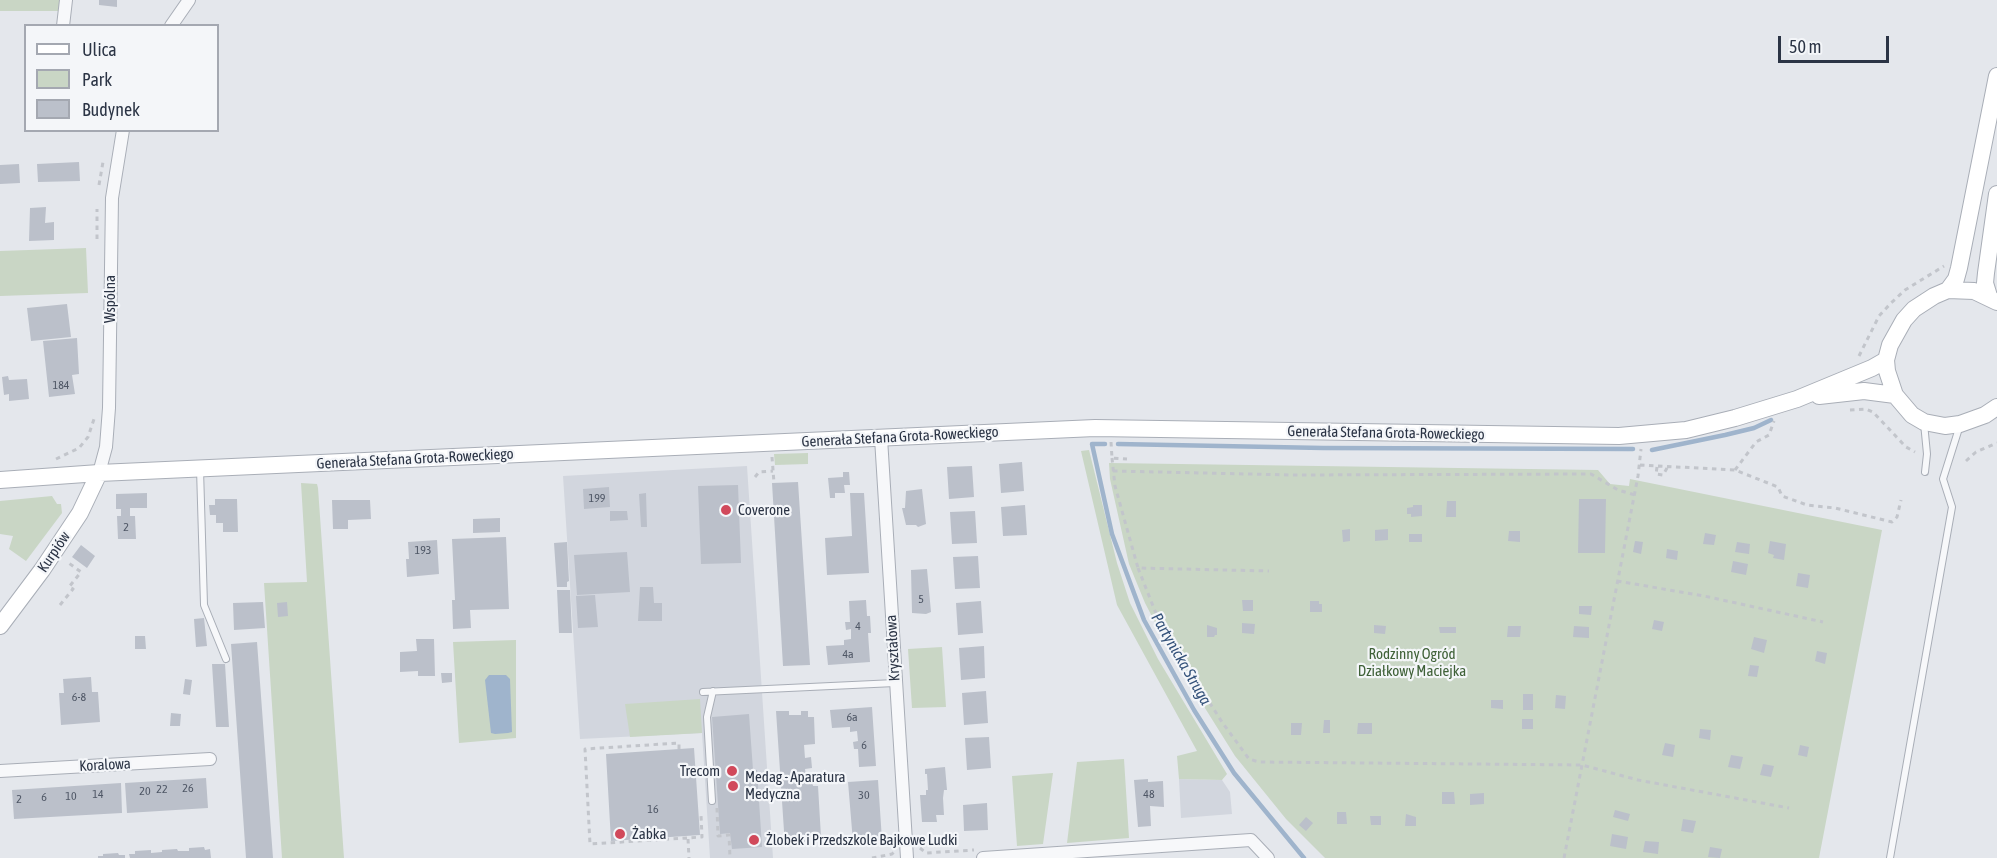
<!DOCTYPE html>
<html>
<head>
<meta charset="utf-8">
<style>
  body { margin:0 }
  #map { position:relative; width:1997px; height:858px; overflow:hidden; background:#e4e7ec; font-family:"Asap Condensed",sans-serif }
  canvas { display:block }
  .legend { position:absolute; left:24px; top:24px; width:195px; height:108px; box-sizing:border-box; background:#f4f6f9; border:2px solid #a4a8b1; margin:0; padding:8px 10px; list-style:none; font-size:18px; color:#2b3445 }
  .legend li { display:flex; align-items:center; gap:12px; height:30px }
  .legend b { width:30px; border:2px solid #a4a8b1 }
  .scale { position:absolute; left:1778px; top:36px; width:111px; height:27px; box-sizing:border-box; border:3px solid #2b3445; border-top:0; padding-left:8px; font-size:18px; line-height:21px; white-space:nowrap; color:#2b3445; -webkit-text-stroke:4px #f4f6f9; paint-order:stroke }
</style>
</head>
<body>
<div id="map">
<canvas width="1997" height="858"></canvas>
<ul class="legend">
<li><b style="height:8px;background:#fff"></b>Ulica</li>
<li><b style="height:16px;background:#c9d6c5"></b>Park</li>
<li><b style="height:16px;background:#bbc0ca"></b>Budynek</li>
</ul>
<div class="scale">50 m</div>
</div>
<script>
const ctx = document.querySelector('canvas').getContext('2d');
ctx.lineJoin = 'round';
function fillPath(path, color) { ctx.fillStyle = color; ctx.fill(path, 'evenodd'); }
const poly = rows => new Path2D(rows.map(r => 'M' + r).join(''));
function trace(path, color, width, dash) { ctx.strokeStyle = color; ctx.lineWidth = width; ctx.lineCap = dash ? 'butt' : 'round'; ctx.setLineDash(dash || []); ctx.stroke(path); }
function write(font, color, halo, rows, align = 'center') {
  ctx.font = font + ' "Asap Condensed",sans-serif'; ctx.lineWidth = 4.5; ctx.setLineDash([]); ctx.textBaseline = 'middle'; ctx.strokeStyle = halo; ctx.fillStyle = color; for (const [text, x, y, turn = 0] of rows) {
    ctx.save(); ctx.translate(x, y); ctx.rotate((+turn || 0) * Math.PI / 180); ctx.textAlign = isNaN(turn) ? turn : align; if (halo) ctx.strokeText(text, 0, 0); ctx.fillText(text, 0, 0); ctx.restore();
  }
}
const built = poly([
  [747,466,773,858,710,858,702,733,580,739,563,476],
  [1179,779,1222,780,1230,792,1232,814,1181,818]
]);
const green = poly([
  [0,0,60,0,59,11,0,11],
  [86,248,88,293,0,296,0,251],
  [1089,450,1117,563,1130,603,1158,659,1227,774,1222,780,1179,779,1177,756,1197,751,1117,605,1081,451],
  [808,453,808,464,775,465,774,454],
  [1109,463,1598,470,1610,484,1629,486,1630,479,1882,530,1819,858,1325,858,1286,819,1235,756,1173,657,1145,603,1129,564,1110,479],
  [301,483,317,484,318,488,344,858,282,858,264,583,307,582],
  [52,496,57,504,61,504,62,513,26,561,9,549,13,536,0,534,0,501],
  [516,640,516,738,459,743,453,642],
  [942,647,946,707,912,708,908,649],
  [700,699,702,733,630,737,625,704],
  [1124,759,1129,838,1067,843,1077,762],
  [1053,773,1043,844,1017,846,1012,776]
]);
const water = poly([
  [489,675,506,675,510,679,512,732,508,733,495,734,491,733,485,680]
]);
const stream = poly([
  [1105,444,1092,444,1112,534,1144,620,1194,710,1234,773,1304,858],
  [1118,444,1323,448,1633,449],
  [1652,450,1725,435,1754,428,1771,420]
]);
const building = poly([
  [99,0,117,0,117,7,99,5],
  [79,162,80,181,38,182,37,164],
  [19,164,20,183,0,184,0,165],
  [46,207,45,223,54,222,54,240,29,241,30,208],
  [67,304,71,337,31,341,27,308],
  [77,338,79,374,72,375,75,394,49,397,43,341],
  [8,376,9,380,27,379,29,399,9,401,9,394,4,395,2,377],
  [1022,462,1024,491,1001,493,999,464],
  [972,466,974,497,949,499,947,467],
  [843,472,849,472,850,485,844,485,845,493,835,493,835,498,830,498,828,478,843,477],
  [798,482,810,665,783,666,772,483],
  [738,485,741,563,701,564,698,486],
  [609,487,610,507,584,509,583,489],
  [922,489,926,524,918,527,916,525,906,525,902,508,905,508,906,491],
  [147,493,147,508,130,508,130,516,135,516,136,539,118,539,117,516,121,516,121,509,116,509,116,494],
  [646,493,647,527,641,527,639,494],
  [850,493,864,493,869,573,827,575,825,538,852,536],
  [215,499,237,499,238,532,223,532,223,523,216,523,216,515,210,515,209,505,215,505],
  [1579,499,1606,499,1605,553,1578,553],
  [332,500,370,500,371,519,348,520,348,529,333,529],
  [1447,501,1456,501,1456,517,1446,517],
  [1025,505,1027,535,1003,536,1001,507],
  [1413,505,1422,505,1422,516,1411,517,1411,514,1407,514,1407,508,1413,507],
  [610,511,627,511,628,520,610,521],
  [975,511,977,543,952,544,950,512],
  [500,518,500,532,473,533,473,519],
  [1350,529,1350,541,1343,542,1342,530],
  [1388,529,1388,540,1375,541,1375,530],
  [1509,531,1520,531,1520,542,1508,541],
  [1705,533,1716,535,1714,545,1703,544],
  [1409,534,1422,534,1422,542,1409,542],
  [506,537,509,609,470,610,471,628,453,629,452,600,455,600,452,539],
  [437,540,439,574,407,577,406,559,409,559,408,542],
  [1635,541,1643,542,1641,554,1633,552],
  [1770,541,1786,544,1784,560,1773,558,1774,555,1768,553],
  [567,542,569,581,567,582,567,587,557,587,554,543],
  [1737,542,1750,544,1749,554,1735,552],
  [81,545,95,556,87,568,72,557],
  [1667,549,1678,551,1677,560,1666,558],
  [627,552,630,592,577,595,574,555],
  [978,556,980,588,955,589,953,557],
  [1733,561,1748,564,1746,575,1731,572],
  [927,569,931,612,926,614,912,613,911,570],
  [1798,573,1810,575,1808,588,1796,586],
  [640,587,653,587,654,603,662,603,662,621,638,621],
  [557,590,570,590,572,633,559,633],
  [595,595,598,627,578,628,576,596],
  [866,600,867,616,870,616,871,633,868,633,870,662,828,665,826,646,844,645,844,640,851,639,851,629,846,630,845,622,850,622,849,601],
  [1242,600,1253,600,1253,611,1243,611],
  [981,601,983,633,958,635,956,603],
  [1310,601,1319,601,1319,604,1322,604,1322,612,1310,612],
  [263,602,265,628,234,630,233,603],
  [287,602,288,616,278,617,277,603],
  [1579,606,1592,606,1591,615,1579,614],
  [204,618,207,646,196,647,194,619],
  [1654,620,1664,622,1662,631,1652,629],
  [1242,623,1255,624,1254,634,1242,633],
  [1207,625,1217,628,1217,635,1215,635,1214,637,1207,637],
  [1374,625,1386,626,1385,634,1374,633],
  [1508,626,1521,626,1520,637,1507,637],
  [1574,626,1589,627,1589,638,1573,637],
  [1439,627,1456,627,1456,633,1440,633],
  [135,636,145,636,146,649,135,649],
  [1754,637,1767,640,1764,653,1751,649],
  [416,639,434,639,435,676,418,676,418,671,400,672,400,652,417,651],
  [257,642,273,858,246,858,231,644],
  [984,646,985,678,961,680,959,648],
  [1817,651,1827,653,1825,664,1815,661],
  [212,664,225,664,229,727,216,727],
  [1750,665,1759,666,1757,677,1748,676],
  [441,673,452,673,452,682,442,683],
  [91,677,92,692,98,692,100,722,61,725,59,693,64,693,63,679],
  [185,679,192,680,190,695,183,694],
  [986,691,988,723,964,725,962,693],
  [1523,694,1533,694,1533,710,1523,710],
  [1556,695,1566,696,1565,709,1555,708],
  [1491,700,1503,700,1503,709,1491,708],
  [872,707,876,766,859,767,858,749,854,749,853,742,858,741,857,731,850,732,850,727,832,728,830,710],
  [776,711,789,711,789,715,801,715,801,711,808,711,808,717,814,717,815,744,804,745,805,758,811,757,812,768,805,769,806,777,812,776,813,786,818,786,821,837,816,837,816,844,785,846],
  [171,713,181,714,180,726,170,726],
  [749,714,753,770,757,770,762,847,732,849,730,833,720,834,712,717],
  [1522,719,1533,719,1533,729,1522,729],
  [1324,720,1330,720,1330,733,1323,733],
  [1291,723,1302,723,1301,735,1291,735],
  [1358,723,1372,723,1372,734,1357,734],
  [1700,729,1711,730,1710,740,1699,738],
  [989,737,991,768,967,770,965,738],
  [1665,743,1675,745,1673,757,1662,755],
  [1800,745,1809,747,1807,757,1798,755],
  [694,748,700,835,611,841,606,754],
  [1731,755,1743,757,1740,769,1728,767],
  [1763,764,1774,766,1771,777,1760,775],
  [945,767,947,790,944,790,943,798,944,815,936,815,937,822,922,822,920,795,926,795,926,790,928,790,927,774,925,774,925,769],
  [206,778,208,808,127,813,125,783],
  [1148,779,1148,782,1163,781,1164,807,1150,806,1151,826,1138,827,1134,780],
  [878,780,882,840,853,842,848,782],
  [121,783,122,813,14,819,12,790],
  [1442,792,1454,792,1455,804,1442,804],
  [1484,793,1484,804,1470,805,1470,794],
  [987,803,988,830,964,831,963,805],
  [1615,810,1630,814,1628,821,1613,817],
  [1337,812,1346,812,1347,824,1337,824],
  [1406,814,1416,817,1416,826,1405,826],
  [1370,816,1381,816,1381,825,1371,825],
  [1306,817,1313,823,1306,831,1299,825],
  [1683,819,1696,821,1693,833,1681,831],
  [1612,834,1628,837,1626,849,1610,846],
  [1645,841,1659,842,1658,854,1643,852],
  [204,847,205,850,210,849,211,858,130,858,129,854,135,854,135,851,151,850,151,853,162,852,162,850,177,849,178,851,189,851,189,848],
  [1710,847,1722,849,1720,858,1708,857],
  [118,853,119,855,125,855,125,858,98,858,98,856,103,856,103,854]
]);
const path = poly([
  [99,185,103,162],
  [97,239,97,209],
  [1859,356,1879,316,1891,303,1905,290,1944,266],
  [1850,410,1866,409,1873,412,1906,447,1915,452],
  [1111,442,1112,458,1127,459],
  [772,457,774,483],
  [1112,458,1115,486,1138,568,1269,571],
  [56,459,79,448,88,437,94,419],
  [1966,461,1976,452,1997,443],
  [1640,465,1735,470,1778,487,1782,496,1807,505,1835,508,1892,522,1897,517,1901,500],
  [1657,467,1656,474,1663,475,1667,468],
  [1735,470,1756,442,1769,435,1774,421],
  [1113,471,1294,475,1591,474,1618,490,1635,495],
  [755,477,759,472,773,471],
  [1138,568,1155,611,1188,669,1222,722,1249,759,1259,762,1582,765,1638,780,1789,808],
  [1617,581,1704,596,1823,622],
  [60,605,73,589,69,587,81,572,66,561],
  [679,749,679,743,585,749,590,844,702,837,701,815],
  [717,808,718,836,729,835,730,858],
  [688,839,689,858],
  [920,848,926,853,974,850],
  [872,858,892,854,894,852],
  [1564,858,1638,476,1641,449]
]);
const lane = poly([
  [1924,423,1927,454,1925,472],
  [200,469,204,605,226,659],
  [703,692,895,683],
  [712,801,707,717,713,691],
  [1890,858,1952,507,1943,479,1960,425]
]);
const street = poly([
  [63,26,66,0],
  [171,26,189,0],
  [881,438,907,858],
  [99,473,106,447,109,408,112,198,123,130],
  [0,771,210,759],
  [983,858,1251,840,1268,858]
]);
const secondary = poly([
  [1948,290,1956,279,1959,268,1997,76],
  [1989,296,1985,283,1986,273,1997,194],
  [1997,302,1974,291,1948,290,1934,296,1914,309,1904,320,1890,345,1886,360,1887,371,1895,395,1912,415,1924,422,1945,426,1960,424,1985,415,1997,407],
  [1819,396,1864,391,1895,395],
  [0,480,99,473,1095,428,1619,436,1686,430,1735,418,1797,399,1872,368,1886,360],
  [0,626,42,570,80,513,99,473]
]);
const markers = [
  [726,510,6,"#d1495b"],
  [732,771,6,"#d1495b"],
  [733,786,6,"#d1495b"],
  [620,834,6,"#d1495b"],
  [754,840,6,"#d1495b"]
];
const numberNames = [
  ["184",61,385],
  ["199",597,498],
  ["2",126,527],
  ["193",423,550],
  ["5",921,599],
  ["4",858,626],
  ["4a",848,654],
  ["6-8",79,697],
  ["6a",852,717],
  ["6",864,745],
  ["26",188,788],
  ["22",162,789],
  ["20",145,791],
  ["14",98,794],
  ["48",1149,794],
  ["30",864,795],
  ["10",71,796],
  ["6",44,797],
  ["2",19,799],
  ["16",653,809]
];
const streetNames = [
  ["Wspólna",110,299,-90],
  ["Generała Stefana Grota-Roweckiego",1386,433,1],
  ["Generała Stefana Grota-Roweckiego",900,437,-3],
  ["Generała Stefana Grota-Roweckiego",415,459,-3],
  ["Kurpiów",54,552,-56],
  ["Kryształowa",893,648,-93],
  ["Koralowa",105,765,-3]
];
const poiNames = [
  ["Coverone",738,510],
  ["Trecom",720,771,"right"],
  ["Medag - Aparatura",745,777],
  ["Medyczna",745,794],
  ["Żabka",632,834],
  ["Żlobek i Przedszkole Bajkowe Ludki",766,840]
];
const parkNames = [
  ["Rodzinny Ogród",1412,654],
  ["Działkowy Maciejka",1412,671]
];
const waterNames = [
  ["Partynicka Struga",1181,659,60]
];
fillPath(built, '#d2d6de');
fillPath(green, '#c9d6c5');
fillPath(water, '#9fb4cc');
trace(stream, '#9fb4cc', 4.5);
fillPath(building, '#bbc0ca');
trace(lane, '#a9aeb7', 8);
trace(street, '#a9aeb7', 14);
trace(secondary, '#a9aeb7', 18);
trace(path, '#c2c5cb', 3, [4.5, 4.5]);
trace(lane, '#f7f8fa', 6);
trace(street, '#f7f8fa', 12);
trace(secondary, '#fff', 16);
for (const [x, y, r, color] of markers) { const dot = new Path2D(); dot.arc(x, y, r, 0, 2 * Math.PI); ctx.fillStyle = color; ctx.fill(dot); trace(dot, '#f4f6f9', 2); }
write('12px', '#4f5766', null, numberNames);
write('15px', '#2b3445', '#f4f6f9', streetNames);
write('15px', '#2b3445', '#f4f6f9', poiNames, 'left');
write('15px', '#3f6138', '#f4f6f9', parkNames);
write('italic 16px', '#34527a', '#f4f6f9', waterNames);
</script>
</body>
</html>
